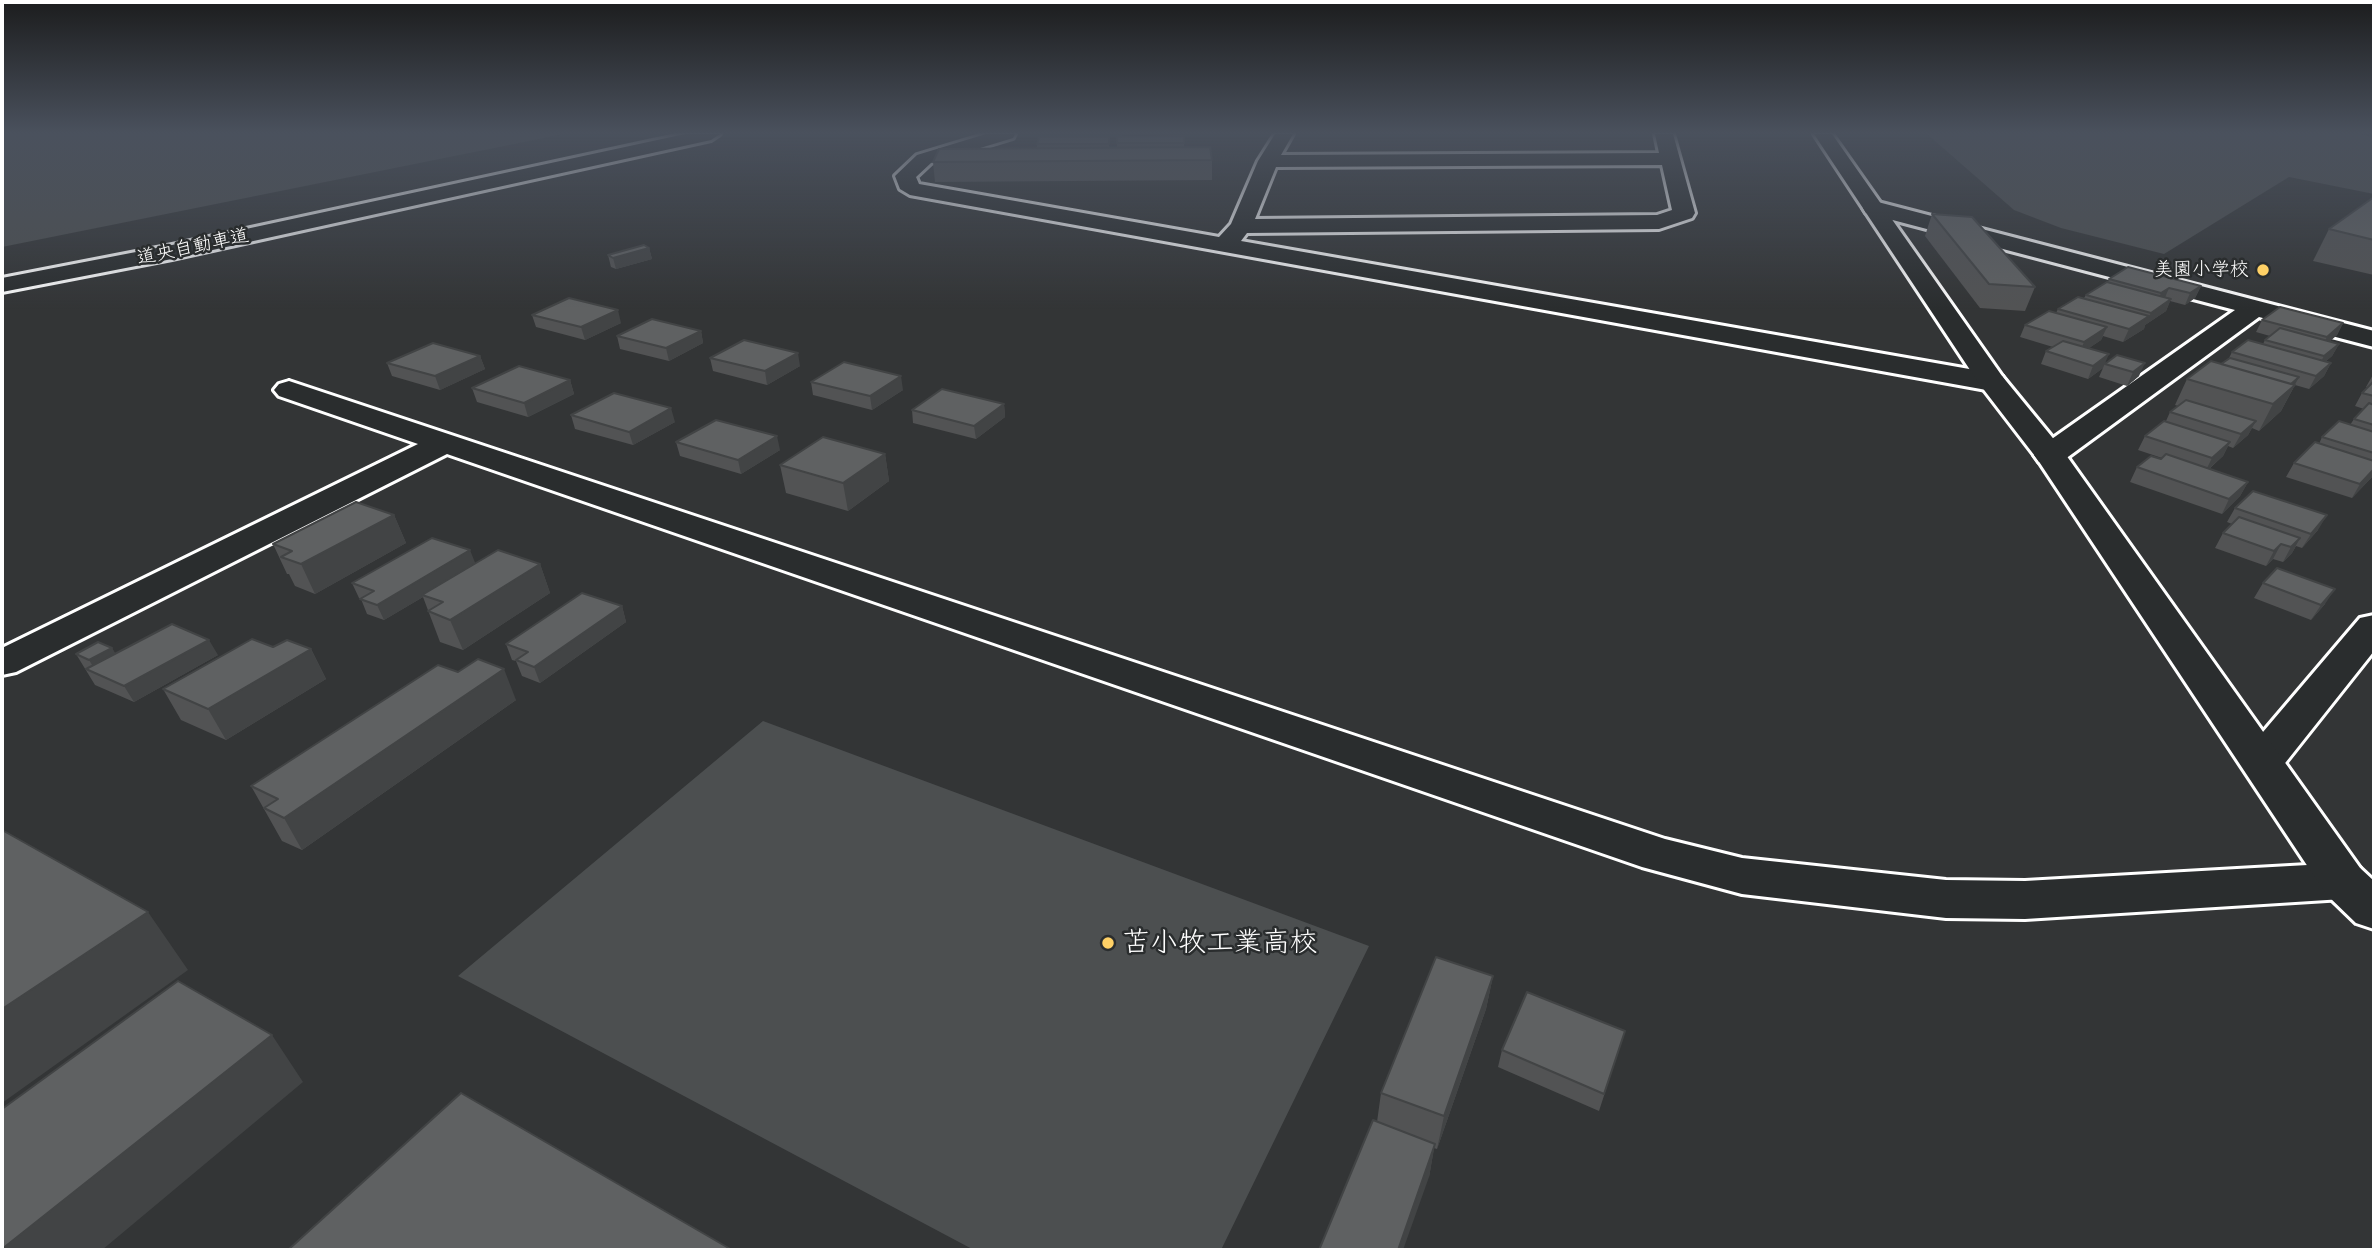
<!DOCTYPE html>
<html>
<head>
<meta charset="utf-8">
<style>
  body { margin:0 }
  #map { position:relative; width:2376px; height:1252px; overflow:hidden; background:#333536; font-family:"Comic Neue",sans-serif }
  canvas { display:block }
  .frame { position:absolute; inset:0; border:4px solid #fff; pointer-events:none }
</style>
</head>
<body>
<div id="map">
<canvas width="2376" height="1252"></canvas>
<div class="frame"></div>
</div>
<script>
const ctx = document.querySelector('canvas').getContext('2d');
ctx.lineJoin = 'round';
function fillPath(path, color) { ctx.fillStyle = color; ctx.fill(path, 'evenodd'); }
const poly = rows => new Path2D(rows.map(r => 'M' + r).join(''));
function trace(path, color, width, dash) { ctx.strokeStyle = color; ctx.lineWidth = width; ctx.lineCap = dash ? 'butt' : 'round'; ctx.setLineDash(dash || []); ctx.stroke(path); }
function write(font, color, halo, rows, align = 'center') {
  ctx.font = font + ' "Comic Neue","Klee One",sans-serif'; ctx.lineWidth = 5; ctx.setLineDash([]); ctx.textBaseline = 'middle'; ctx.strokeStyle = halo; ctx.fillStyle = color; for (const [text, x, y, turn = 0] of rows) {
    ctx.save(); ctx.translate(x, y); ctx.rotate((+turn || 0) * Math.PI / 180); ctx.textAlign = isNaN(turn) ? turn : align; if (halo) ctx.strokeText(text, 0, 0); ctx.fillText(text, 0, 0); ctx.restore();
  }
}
const green = poly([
  [2,134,564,134,2,247],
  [1927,134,2360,134,2374,137,2374,194,2289,177,2164,254,2061,228,2014,210],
  [763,721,1369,946,1221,1250,974,1250,458,976]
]);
const minor = poly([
  [986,134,1015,134,1013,138,931,163,916,177,919,184,1219,237,1231,224,1258,161,1275,134,1293,134,1281,155,1659,153,1655,134,1673,134,1695,213,1692,218,1659,229,1247,233,1241,241,1992,373,2002,376,2006,382,2002,388,1992,391,910,195,900,189,895,176,917,155,986,134],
  [1662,165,1672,210,1657,215,1255,219,1276,167,1662,165],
  [1874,201,2374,331,2374,347,2259,317,2061,462,2050,464,2039,462,2034,455,2039,448,2235,310,1866,213,1863,208,1874,201],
  [289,381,1665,839,1742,858,1946,880,2025,881,2343,863,2360,868,2367,881,2360,894,2343,899,2025,919,1946,918,1742,894,1642,867,447,454,16,672,2,675,2,648,418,444,279,396,274,390,279,384,289,381],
  [2374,615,2374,651,2278,772,2262,777,2246,772,2240,762,2246,752,2360,618,2374,615]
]);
const tertiary = poly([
  [1814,134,1832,134,2002,376,2061,448,2360,868,2374,881,2374,929,2356,923,2326,894,2038,460,1978,382,1814,134]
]);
const motorway = poly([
  [685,134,720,134,711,140,172,259,2,292,2,278,172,245,685,134]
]);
const wall = poly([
  [1184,136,1184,147,1212,160,1212,180,935,182,933,162,1037,149,1037,144,1109,137,1109,148,1117,148,1117,137],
  [2374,197,2374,275,2313,261,2329,229],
  [1932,214,2035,287,2025,311,1980,308,1925,236],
  [649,248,652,259,616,269,611,267,608,255],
  [2109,279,2201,286,2195,298,2185,305,2170,301,2166,311,2145,325,2144,329,2123,342,2103,336,2101,340,2089,348,2106,363,2117,355,2139,376,2127,386,2099,377,2103,368,2088,379,2041,364,2046,351,2053,347,2020,337,2025,325,2056,313,2058,309,2084,298,2086,295,2108,282],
  [532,315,621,323,585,340,536,327],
  [2262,320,2343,323,2337,335,2330,341,2339,344,2332,356,2326,361,2331,363,2324,376,2309,389,2295,385,2281,411,2259,431,2252,428,2248,435,2233,448,2228,446,2223,456,2209,469,2248,482,2240,496,2222,514,2130,482,2137,467,2162,458,2138,450,2145,436,2166,421,2170,412,2178,406,2175,405,2187,379,2221,364,2229,358,2232,352,2263,344,2265,340,2270,336,2256,332],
  [701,331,703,343,669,361,620,349,617,336],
  [480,356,485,369,440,390,392,376,387,363],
  [710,358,800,366,767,385,713,371],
  [2374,373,2374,473,2372,477,2352,498,2286,477,2294,463,2319,444,2322,437,2350,425,2354,419,2364,409,2355,406,2362,393,2368,387,2366,387],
  [570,380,574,394,528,417,477,402,472,388],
  [811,382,903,390,872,410,813,395],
  [1004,404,1005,417,976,439,913,423,912,410],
  [571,415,675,422,633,445,575,429],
  [676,442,780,450,741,474,680,456],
  [885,454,889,481,848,511,786,493,780,465],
  [2235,508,2318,530,2302,548,2296,546,2292,553,2283,562,2273,559,2266,566,2215,548,2223,533,2232,524,2227,522],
  [394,515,406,543,315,594,295,586,289,574,287,574,273,544],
  [475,564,540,564,550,593,463,650,440,642,423,597,384,620,367,614,361,599,359,598,352,583],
  [2263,583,2325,604,2311,620,2254,598],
  [622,606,626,622,540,683,522,676,516,661,512,660,506,644],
  [273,647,311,649,326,679,226,740,181,720,163,689],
  [112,648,115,654,218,655,134,702,95,685,76,654],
  [458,672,516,700,302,850,282,841,251,786],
  [1493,976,1486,1009,1437,1149,1434,1148,1429,1177,1377,1122,1381,1093],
  [1625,1031,1599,1111,1498,1067,1502,1050]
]);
const shadedWall = poly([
  [649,248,652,259,616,269,613,258],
  [2201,286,2195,298,2185,305,2190,293],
  [2169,288,2164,300,2156,305,2161,293],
  [2171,299,2166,311,2145,325,2144,329,2123,342,2129,329,2149,316,2151,313],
  [618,310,621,323,585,340,581,327],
  [2343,323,2337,335,2320,350,2327,337],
  [2107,327,2101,340,2079,355,2084,342],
  [701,331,703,343,669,361,666,348],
  [2339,344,2332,356,2317,369,2324,356],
  [798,353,800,366,767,385,765,371],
  [2109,354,2103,368,2088,379,2093,366],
  [480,356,485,369,440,390,435,376],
  [2145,363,2139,376,2127,386,2133,372],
  [2331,363,2324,376,2309,389,2316,376],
  [901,376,903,390,872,410,870,396],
  [2299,377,2281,411,2259,431,2273,404,2282,391],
  [570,380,574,394,528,417,524,403],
  [1004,404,1005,417,976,439,974,426],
  [671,408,675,422,633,445,629,432],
  [2256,421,2248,435,2233,448,2241,434],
  [777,436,780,450,741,474,738,460],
  [2230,442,2223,456,2205,472,2212,458],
  [885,454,889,481,848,511,843,483],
  [2374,469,2374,473,2372,477,2352,498,2360,484],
  [2248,482,2240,496,2222,514,2229,499],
  [394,515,406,543,315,594,301,564],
  [2327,515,2318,530,2302,548,2311,534],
  [2300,538,2292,553,2283,562,2291,547],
  [2281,544,2273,559,2266,566,2274,551],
  [470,550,476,565,422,595,423,597,384,620,377,605],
  [540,564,550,593,463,650,450,620],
  [2335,589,2325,604,2311,620,2321,605],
  [622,606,626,622,540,683,534,667],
  [209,640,218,655,134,702,124,686],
  [112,648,122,664,99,676,89,660],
  [311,649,326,679,226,740,208,709],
  [504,669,516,700,302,850,284,818],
  [148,912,188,970,2,1103,2,1009],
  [1493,976,1486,1009,1437,1149,1444,1116],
  [272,1035,303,1082,102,1250,2,1250,2,1249],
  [1435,1144,1429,1177,1403,1250,1398,1250]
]);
const building = poly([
  [1184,136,1184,143,1117,143,1117,137,1184,136],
  [1039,137,1109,137,1109,144,1037,144,1039,137],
  [1210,147,1212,160,933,162,939,149,1210,147],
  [2374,197,2374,240,2329,229,2374,197],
  [1932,214,1972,217,2035,287,1989,284,1932,214],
  [644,245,649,248,613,258,608,255,644,245],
  [2128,267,2201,286,2190,293,2169,288,2161,293,2109,279,2128,267],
  [2107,282,2171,299,2151,313,2086,295,2107,282],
  [2078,297,2149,316,2129,329,2058,309,2078,297],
  [569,298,618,310,581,327,532,315,569,298],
  [2280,307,2343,323,2327,337,2262,320,2280,307],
  [2049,311,2107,327,2084,342,2025,325,2049,311],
  [652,319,701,331,666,348,617,336,652,319],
  [2280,328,2339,344,2324,356,2265,340,2280,328],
  [744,340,798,353,765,371,710,358,744,340],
  [2248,340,2331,363,2316,376,2232,352,2248,340],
  [2063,341,2109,354,2093,366,2046,351,2063,341],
  [433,343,480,356,435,376,387,363,433,343],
  [2117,355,2145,363,2133,372,2105,364,2117,355],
  [2230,358,2299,377,2291,384,2221,364,2230,358],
  [2211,361,2295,385,2273,404,2187,379,2211,361],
  [844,362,901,376,870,396,811,382,844,362],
  [519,366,570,380,524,403,472,388,519,366],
  [2374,381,2374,396,2362,393,2374,381],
  [942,389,1004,404,974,426,912,410,942,389],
  [614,393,671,408,629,432,571,415,614,393],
  [2186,400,2256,421,2241,434,2170,412,2186,400],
  [2369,403,2374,405,2374,425,2354,419,2369,403],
  [716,420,777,436,738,460,676,442,716,420],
  [2164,421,2230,442,2212,458,2145,436,2164,421],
  [2339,421,2374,432,2374,453,2322,437,2339,421],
  [823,437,885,454,843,483,780,465,823,437],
  [2315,442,2374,461,2374,469,2360,484,2294,463,2315,442],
  [2166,454,2248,482,2229,499,2137,467,2151,456,2161,459,2166,454],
  [2253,491,2327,515,2311,534,2235,508,2253,491],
  [356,502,394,515,301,564,281,557,292,551,273,544,356,502],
  [2239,517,2300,538,2291,547,2281,544,2274,551,2223,533,2239,517],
  [432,538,470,550,377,605,360,599,374,591,352,583,432,538],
  [498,550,540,564,450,620,428,611,443,602,422,595,498,550],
  [2277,568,2335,589,2321,605,2263,583,2277,568],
  [582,593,622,606,534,667,516,660,528,652,506,644,582,593],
  [172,624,209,640,124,686,86,669,172,624],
  [252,639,273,647,287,640,311,649,208,709,163,689,252,639],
  [98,642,112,648,89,660,76,654,98,642],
  [478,659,504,669,284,818,264,808,278,799,251,786,438,665,458,672,478,659],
  [2,830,148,912,2,1009,2,830],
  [1436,957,1493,976,1444,1116,1381,1093,1436,957],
  [178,981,272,1035,2,1249,2,1109,178,981],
  [1527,992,1625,1031,1604,1094,1502,1050,1527,992],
  [461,1093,732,1250,288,1250,461,1093],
  [1373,1120,1435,1144,1398,1250,1319,1250,1373,1120]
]);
const markers = [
  [2263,270,7,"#ffd166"],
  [1108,943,7,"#ffd166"]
];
const farStreetnames = [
  ["道央自動車道",193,247,-12]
];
const farPoinames = [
  ["美園小学校",2249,270]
];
const nearPoinames = [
  ["苫小牧工業高校",1122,943]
];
fillPath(green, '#4c4f50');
trace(minor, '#fff', 6);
trace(tertiary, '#fff', 6);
trace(motorway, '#fff', 6);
fillPath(minor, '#2a2d2e');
fillPath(tertiary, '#2a2d2e');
fillPath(motorway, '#2a2d2e');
fillPath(wall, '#525354');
fillPath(shadedWall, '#424445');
fillPath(building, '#5f6162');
trace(building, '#424445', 2);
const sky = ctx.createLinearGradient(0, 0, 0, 309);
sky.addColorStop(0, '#1c1d1e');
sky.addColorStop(0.43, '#4a515d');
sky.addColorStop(1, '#4a515d00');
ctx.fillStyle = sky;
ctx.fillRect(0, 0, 2376, 309);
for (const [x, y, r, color] of markers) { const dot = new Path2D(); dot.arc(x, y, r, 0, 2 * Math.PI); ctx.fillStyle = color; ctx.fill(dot); trace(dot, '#2a2d2e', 2.5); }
write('19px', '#fff', '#2a2d2e', farStreetnames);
write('19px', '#fff', '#2a2d2e', farPoinames, 'right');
write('28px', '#fff', '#2a2d2e', nearPoinames, 'left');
</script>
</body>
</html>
